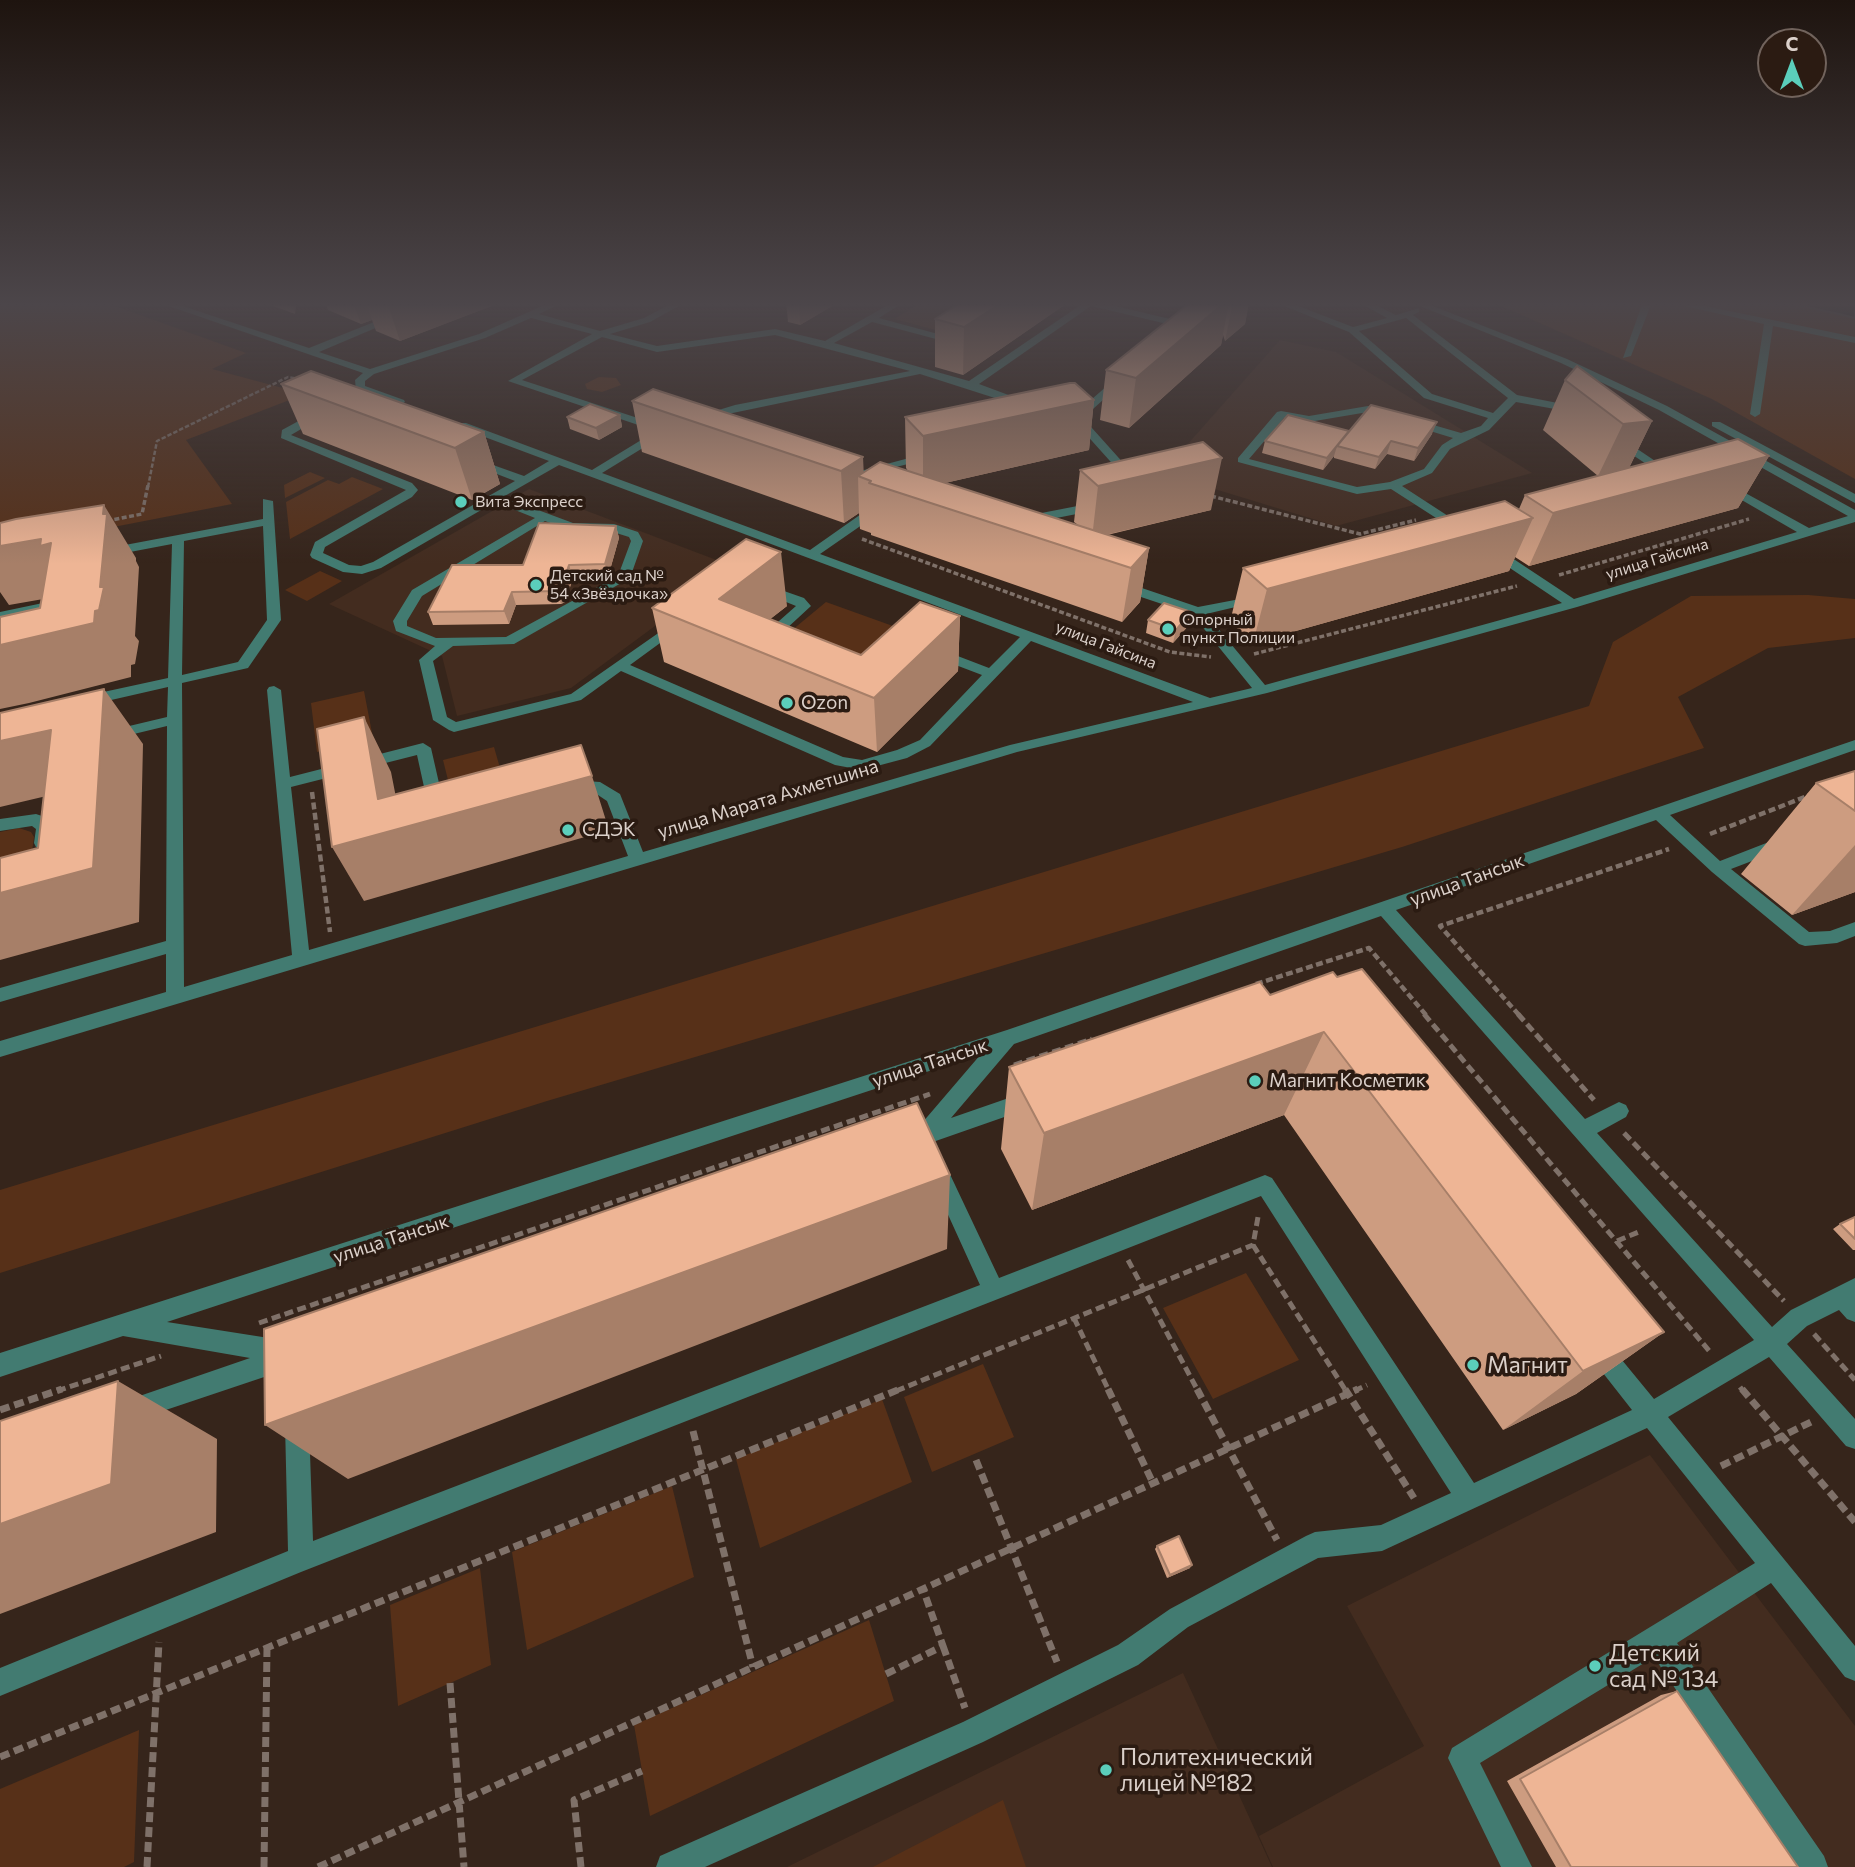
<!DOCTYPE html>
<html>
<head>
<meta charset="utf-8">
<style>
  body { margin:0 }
  #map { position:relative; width:1855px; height:1867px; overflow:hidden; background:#36251b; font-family:Commissioner,sans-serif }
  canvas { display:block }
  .north { position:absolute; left:1757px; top:28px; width:70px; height:70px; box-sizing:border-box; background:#2b1b12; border:2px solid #71635c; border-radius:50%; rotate:0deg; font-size:19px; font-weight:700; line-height:28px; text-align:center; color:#dbd0ca }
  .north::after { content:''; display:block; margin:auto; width:24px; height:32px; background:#5bcebb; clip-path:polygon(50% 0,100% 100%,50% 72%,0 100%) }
</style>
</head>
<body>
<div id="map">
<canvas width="1855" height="1867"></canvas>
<div class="north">С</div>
</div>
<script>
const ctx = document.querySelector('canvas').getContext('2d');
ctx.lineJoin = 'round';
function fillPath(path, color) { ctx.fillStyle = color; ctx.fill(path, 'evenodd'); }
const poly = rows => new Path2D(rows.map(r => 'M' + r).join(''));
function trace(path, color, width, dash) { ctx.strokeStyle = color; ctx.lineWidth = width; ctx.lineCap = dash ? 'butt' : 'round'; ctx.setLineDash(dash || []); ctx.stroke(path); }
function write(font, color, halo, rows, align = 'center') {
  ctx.font = font + ' Commissioner,sans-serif'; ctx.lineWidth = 7; ctx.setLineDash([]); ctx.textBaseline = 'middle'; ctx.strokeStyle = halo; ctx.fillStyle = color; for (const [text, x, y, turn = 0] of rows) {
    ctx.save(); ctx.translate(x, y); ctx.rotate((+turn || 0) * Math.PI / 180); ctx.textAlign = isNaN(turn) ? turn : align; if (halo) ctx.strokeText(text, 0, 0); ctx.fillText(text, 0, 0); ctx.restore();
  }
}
const built = poly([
  [1280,340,1336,352,1532,473,1336,526,1162,473],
  [529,489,735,567,571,688,457,716,442,656,329,604,501,506,512,507,517,505,521,502,522,493],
  [1650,1455,1855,1726,1855,1867,1273,1867,1259,1836,1424,1746,1347,1606],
  [1183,1673,1272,1867,787,1867]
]);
const green = poly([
  [0,302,104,302,246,353,212,369,305,394,186,440,232,504,0,549],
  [922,302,989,302,943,332,894,319],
  [1492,302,1855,302,1855,479,1712,399],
  [599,377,616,378,621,385,602,392,587,389,585,384],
  [310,472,325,478,285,498,284,485],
  [352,477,383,489,290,539,286,502,328,480,339,484],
  [320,571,342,581,307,601,285,590],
  [1808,595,1855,599,1855,638,1768,648,1678,697,1704,748,1402,847,547,1101,0,1273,0,1190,1589,706,1613,642,1691,596],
  [826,602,904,630,853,676,774,645],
  [364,691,373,738,317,752,311,703],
  [494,747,502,775,450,788,443,760],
  [19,828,31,832,34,837,30,867,0,890,0,832],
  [1246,1273,1299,1360,1213,1399,1163,1308],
  [983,1364,1014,1437,932,1472,904,1397],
  [882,1399,912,1482,760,1548,736,1459],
  [672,1486,694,1577,527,1650,512,1552],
  [480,1568,491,1665,398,1706,390,1605],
  [869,1620,894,1701,650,1816,634,1725],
  [139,1730,134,1862,124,1867,0,1867,0,1789],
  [1003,1800,1026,1867,873,1867]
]);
const water = poly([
  [1784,302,1855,302,1855,318,1839,314,1784,302]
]);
const pathFar4 = poly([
  [148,487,157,441,288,377,300,379]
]);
const pathFar3 = poly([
  [1211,496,1360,534,1416,520],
  [107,521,142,514,148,485],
  [862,539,1170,652,1211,657],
  [1559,575,1749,519],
  [1254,654,1517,586]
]);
const pathFar2 = poly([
  [312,792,330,932],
  [1710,834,1810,795],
  [1256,984,1369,948,1426,1015],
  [1519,1015,1440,926,1669,849]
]);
const pathFar1 = poly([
  [1424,1014,1711,1353],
  [1518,1014,1594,1100],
  [1014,1065,1092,1039],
  [1624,1133,1784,1301],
  [1617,1241,1641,1231],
  [1253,1245,1346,1391],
  [1128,1260,1198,1391],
  [1074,1318,1109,1391],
  [259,1323,930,1094],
  [1814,1334,1855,1380],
  [1740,1387,1743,1391],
  [57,1391,161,1356],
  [896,1391,1253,1245,1258,1217],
  [1354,1391,1367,1385]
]);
const path = poly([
  [1108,1389,1153,1483],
  [1197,1389,1277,1540],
  [1345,1389,1414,1498],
  [1742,1389,1855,1522],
  [0,1410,62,1389],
  [693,1431,753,1667],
  [976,1460,1057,1662],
  [1721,1466,1811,1422],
  [943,1646,965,1708],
  [886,1674,943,1646,923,1589],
  [450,1683,464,1867],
  [0,1757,900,1389],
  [147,1867,159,1642],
  [264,1867,267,1648],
  [318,1867,1358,1389],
  [581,1867,574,1800,642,1771]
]);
const minor = poly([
  [157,302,171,302,309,348,424,302,437,302,319,352,370,369,479,334,551,302,564,302,539,314,600,331,644,318,674,302,686,302,650,322,610,334,657,346,775,329,825,341,893,302,904,302,879,318,949,337,956,333,961,336,951,343,872,322,834,343,969,381,1082,304,1081,302,1099,302,1187,323,1189,325,1184,328,1091,306,979,384,1030,403,1031,405,1026,408,920,374,699,420,699,416,735,405,910,371,775,335,657,352,602,337,522,380,662,426,664,435,602,473,810,550,874,505,882,505,882,511,820,554,1210,698,1252,688,1192,614,1117,589,1117,583,1127,583,1198,607,1261,595,1261,601,1206,614,1265,685,1562,603,1489,554,1489,548,1497,548,1574,599,1797,532,1721,488,1721,484,1729,484,1809,528,1848,516,1659,410,1561,363,1410,302,1423,302,1567,359,1667,406,1855,510,1855,522,1577,607,1267,693,1017,752,0,1057,0,1041,166,992,166,954,0,1002,0,988,166,941,167,726,109,740,102,735,104,732,167,717,168,687,85,706,78,701,85,696,168,678,172,544,109,556,103,552,109,548,263,519,263,499,273,501,281,620,248,668,182,683,184,987,292,955,267,690,269,687,274,686,281,690,290,777,423,743,431,748,444,805,436,810,428,805,417,755,291,787,309,950,628,856,607,801,592,791,566,789,563,785,571,780,600,782,620,794,643,852,1010,745,1193,702,1031,641,930,746,907,758,862,770,835,765,621,671,581,700,454,732,449,730,433,720,419,660,435,646,396,631,393,621,412,590,535,518,495,502,381,568,362,574,343,572,312,558,310,555,315,542,406,490,281,438,282,430,317,411,325,411,325,415,291,435,412,483,418,490,412,497,325,547,323,553,349,565,361,566,373,562,515,481,471,464,471,460,479,460,524,476,549,461,458,427,458,423,466,423,592,470,656,431,508,381,592,334,531,318,485,338,374,374,365,381,365,386,404,400,405,402,400,405,356,390,355,380,363,373,157,302],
  [559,465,589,476,1020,637,989,668,942,650,932,650,932,656,982,675,920,740,897,750,862,760,843,757,630,665,682,627,684,624,677,620,571,694,456,722,447,717,433,661,453,646,514,644,630,578,643,541,638,532,614,524,573,523,503,497,559,465],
  [545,521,572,531,613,532,629,537,631,541,618,576,506,637,436,638,407,626,407,621,422,596,545,521],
  [263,526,267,620,238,662,182,675,184,541,263,526],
  [1274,302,1288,302,1353,327,1387,318,1358,302,1370,302,1396,315,1419,308,1419,312,1413,315,1517,395,1573,406,1581,413,1576,416,1566,411,1516,402,1489,430,1450,449,1432,473,1402,486,1465,527,1465,533,1461,534,1391,489,1357,494,1238,462,1238,458,1277,412,1281,411,1309,416,1368,406,1461,433,1481,426,1488,418,1424,398,1349,332,1274,302],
  [1406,318,1508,398,1493,413,1432,394,1359,331,1406,318],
  [1368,412,1453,438,1442,445,1424,469,1390,482,1357,487,1249,459,1284,418,1309,422,1368,412],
  [1643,302,1652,302,1631,356,1623,358,1643,302],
  [1667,302,1686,302,1855,337,1855,343,1773,326,1760,414,1755,417,1750,414,1764,324,1667,302],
  [1115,379,1124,381,1083,418,1135,476,1135,480,1131,481,1127,480,1075,422,1069,419,1115,379],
  [1712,422,1720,422,1855,494,1855,503,1712,426,1712,422],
  [1613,438,1621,438,1676,475,1666,477,1613,442,1613,438],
  [928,453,932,454,932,458,840,481,834,478,928,453],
  [1098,502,1102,503,1102,509,1026,524,1020,520,1026,516,1098,502],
  [764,584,804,598,811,606,772,642,767,643,760,639,762,636,796,606,759,591,759,585,764,584],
  [62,599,67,600,67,606,0,620,0,612,62,599],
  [1855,740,1855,750,1670,815,1720,861,1774,840,1786,840,1788,844,1786,848,1731,869,1809,932,1830,931,1855,922,1855,936,1837,943,1805,946,1799,944,1712,872,1656,820,1396,910,1585,1119,1619,1102,1626,1105,1629,1111,1626,1117,1597,1133,1772,1327,1791,1310,1855,1278,1855,1322,1847,1319,1839,1310,1807,1326,1787,1344,1855,1419,1855,1449,1846,1446,1769,1357,1668,1417,1855,1646,1855,1681,1845,1677,1771,1583,1677,1643,1824,1856,1828,1867,1795,1867,1654,1657,1480,1763,1532,1867,1501,1867,1448,1758,1452,1748,1755,1563,1647,1428,1382,1551,1318,1558,1188,1627,1138,1665,983,1742,705,1867,656,1867,660,1856,963,1722,1118,1645,1170,1609,1306,1536,1315,1532,1381,1525,1451,1493,1261,1196,301,1572,0,1696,0,1668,288,1551,285,1424,288,1415,297,1412,306,1415,309,1424,313,1541,980,1285,930,1175,933,1168,940,1166,947,1168,999,1278,1265,1175,1272,1178,1474,1483,1632,1410,1592,1359,1588,1351,1592,1343,1600,1339,1608,1343,1654,1399,1754,1340,1381,916,1014,1044,951,1118,1026,1092,1033,1095,1036,1101,1033,1107,910,1150,903,1147,900,1141,903,1135,916,1130,981,1054,167,1322,288,1341,296,1345,300,1353,293,1366,285,1370,133,1421,125,1417,121,1409,125,1401,250,1358,123,1336,0,1377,0,1353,1007,1030,1855,740],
  [36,814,42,816,52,828,48,847,36,847,34,843,36,829,32,826,0,831,0,819,36,814]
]);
const wall = poly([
  [254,302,296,302,295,314,265,303,254,304],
  [325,302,502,302,400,341,376,331,372,320,361,324,328,310],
  [786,302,839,302,800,325,788,322],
  [1191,302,1249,302,1245,324,1225,341,1223,335,1221,345,1129,428,1100,420,1106,370],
  [1063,306,963,375,935,367,935,319],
  [1565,380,1652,421,1629,468,1769,456,1738,508,1529,566,1515,557,1509,571,1253,643,1230,622,1243,568,1519,509,1525,495,1598,476,1543,430],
  [281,384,484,432,500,484,472,500,303,434],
  [1094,400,1089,450,945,483,1078,525,1074,522,1080,470,1211,510,1107,535,1149,548,1140,602,1122,622,871,535,871,533,860,529,859,513,844,523,642,452,632,401,864,472,908,471,906,468,905,417],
  [620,415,622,427,599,440,570,429,567,417],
  [1349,431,1432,434,1414,461,1387,454,1375,469,1334,458,1334,456,1323,470,1262,453,1265,441],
  [616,526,619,538,608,577,573,578,565,602,561,604,516,605,509,624,433,625,428,612,523,565],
  [787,606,770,619,861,655,960,616,958,671,877,752,664,662,652,608],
  [1191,612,1189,625,1173,643,1146,633,1148,620],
  [1855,771,1855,892,1792,915,1741,874,1816,783],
  [1333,972,1664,1332,1576,1394,1503,1430,1284,1115,1032,1210,1001,1149,1009,1067,1270,995],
  [1855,1217,1855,1250,1853,1250,1833,1229,1840,1224],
  [1157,1546,1190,1568,1167,1578,1155,1549],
  [1677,1691,1798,1867,1556,1867,1507,1781,1661,1695]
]);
const shadedWall = poly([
  [291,302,296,302,295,314],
  [353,302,366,302,372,320,361,324],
  [387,302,502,302,400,341],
  [799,302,839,302,800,325],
  [1003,302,1064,302,1063,306,963,375,964,327],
  [1225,302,1229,302,1221,345,1129,428,1136,378],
  [1233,302,1249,302,1245,324,1225,341],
  [1094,400,1089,450,923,488,923,436],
  [620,415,622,427,599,440,596,428],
  [1652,421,1627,472,1598,476,1623,424],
  [1437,422,1432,434,1414,461,1418,448],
  [1349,431,1337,446,1334,456,1323,470,1327,458],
  [484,432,500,484,472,500,455,448],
  [1391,441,1387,454,1375,469,1379,457],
  [1769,456,1738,508,1529,566,1553,513],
  [863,457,864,478,858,476,859,513,844,523,841,471],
  [1222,458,1211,510,1092,538,1098,486],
  [104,505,136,558,136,561,139,567,135,636,139,641,135,664,131,665,131,677,29,703,0,709,0,645,95,611,100,587],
  [1533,518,1509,571,1253,643,1267,589],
  [616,526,619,538,608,577,605,564],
  [41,539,51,543,72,594,9,605,0,592,0,546],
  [1149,548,1140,602,1122,622,1131,568],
  [781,552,787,606,740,643,719,599],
  [569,565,573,578,565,602,561,604,557,591],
  [512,592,516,605,509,624,504,611],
  [1191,612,1189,625,1173,643,1176,630],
  [960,616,958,671,877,752,874,698],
  [104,689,143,744,139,922,0,960,0,893,93,868],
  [364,717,391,772,402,828,592,776,609,830,364,901,332,847,378,799],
  [51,730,93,785,0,807,0,741],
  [1855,845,1855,892,1792,915],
  [1324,1032,1284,1115,1032,1210,1044,1133],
  [950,1175,947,1249,348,1479,265,1425],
  [1664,1332,1576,1394,1503,1430,1583,1371],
  [118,1381,217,1439,216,1532,0,1614,0,1524],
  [1192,1565,1190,1568,1167,1578,1170,1575]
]);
const building = poly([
  [962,302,1003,302,964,327,935,319,962,302],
  [1191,302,1225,302,1136,378,1106,370,1191,302],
  [1577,366,1652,421,1623,424,1565,380,1577,366],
  [311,371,484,432,455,448,281,384,311,371],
  [1070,383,1075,383,1094,400,923,436,905,417,1070,383],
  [653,389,863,457,841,471,632,401,653,389],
  [590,404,620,415,596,428,567,417,590,404],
  [1371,405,1437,422,1418,448,1391,441,1379,457,1337,446,1371,405],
  [1288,415,1349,431,1327,458,1265,441,1288,415],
  [1738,439,1769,456,1553,513,1525,495,1738,439],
  [1203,442,1222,458,1098,486,1080,470,1203,442],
  [880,462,1149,548,1131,568,869,483,871,481,858,476,880,462],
  [1505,501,1533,518,1267,589,1243,568,1505,501],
  [104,505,103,514,107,514,100,587,104,587,99,610,95,611,94,623,0,645,0,617,40,608,51,543,40,546,41,539,0,546,0,523,16,519,104,505],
  [539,523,616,526,605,564,569,565,561,589,557,591,512,592,504,611,428,612,452,565,523,565,539,523],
  [746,539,781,552,719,599,861,655,920,602,960,616,874,698,652,608,746,539],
  [1164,603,1191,612,1176,630,1148,620,1164,603],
  [104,689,93,868,0,893,0,858,38,848,51,730,0,741,0,713,104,689],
  [364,717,378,799,581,745,592,776,332,847,317,729,364,717],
  [1855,771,1855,811,1816,783,1855,771],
  [1362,969,1664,1332,1583,1371,1324,1032,1044,1133,1009,1067,1260,982,1270,995,1333,972,1337,977,1362,969],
  [917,1103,950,1175,265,1425,264,1329,917,1103],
  [1855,1217,1855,1239,1840,1224,1855,1217],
  [118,1381,111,1484,0,1524,0,1421,118,1381],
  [1179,1536,1192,1565,1170,1575,1157,1546,1179,1536],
  [1677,1691,1798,1867,1571,1867,1520,1779,1677,1691]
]);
const markers = [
  [461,502,7,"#5bcebb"],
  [536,585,7,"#5bcebb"],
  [1168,629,7,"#5bcebb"],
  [787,703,7,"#5bcebb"],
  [568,830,7,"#5bcebb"],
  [1255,1081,7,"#5bcebb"],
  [1473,1365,7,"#5bcebb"],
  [1595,1666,7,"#5bcebb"],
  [1106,1770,7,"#5bcebb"]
];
const farPoinames = [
  ["Вита Экспресс",475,502],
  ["Детский сад №",550,576],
  ["54 «Звёздочка»",550,594],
  ["Опорный",1182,620],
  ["пункт Полиции",1182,638]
];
const farStreetnames = [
  ["улица Гайсина",1657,559,-17],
  ["улица Гайсина",1106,645,21]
];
const poiNames = [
  ["Ozon",801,703],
  ["СДЭК",582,830],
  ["Магнит Косметик",1269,1081]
];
const streetNames = [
  ["улица Марата Ахметшина",768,799,-17],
  ["улица Тансык",1467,880,-20],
  ["улица Тансык",930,1063,-18],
  ["улица Тансык",391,1239,-18]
];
const nearPoinames = [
  ["Магнит",1487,1365],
  ["Детский",1609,1653],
  ["сад № 134",1609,1679],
  ["Политехнический",1120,1757],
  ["лицей №182",1120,1783]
];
fillPath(built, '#432c1f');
fillPath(green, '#573018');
fillPath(water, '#001310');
trace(water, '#424c48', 2);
trace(pathFar4, '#7f7169', 2.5, [4.5, 2]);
trace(pathFar3, '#7f7169', 3.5, [5, 2.5]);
trace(pathFar2, '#7f7169', 4.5, [7, 3.5]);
trace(pathFar1, '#7f7169', 5, [9, 4.5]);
trace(path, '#7f7169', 7, [10, 5]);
fillPath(minor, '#427b71');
fillPath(wall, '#cd9c80');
fillPath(shadedWall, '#a77f68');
fillPath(building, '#eeb595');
trace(building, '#a77f68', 2);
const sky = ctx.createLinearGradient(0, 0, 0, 564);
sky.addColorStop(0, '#1e140f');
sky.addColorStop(0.54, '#4c464a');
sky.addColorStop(1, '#4c464a00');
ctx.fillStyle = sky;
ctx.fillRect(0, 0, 1855, 564);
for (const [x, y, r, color] of markers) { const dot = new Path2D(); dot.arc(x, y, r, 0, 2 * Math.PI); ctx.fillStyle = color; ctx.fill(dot); trace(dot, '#2b1b12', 2.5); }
write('16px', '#dbd0ca', '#2b1b12', farPoinames, 'left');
write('16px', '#dbd0ca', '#2b1b12', farStreetnames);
write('19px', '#dbd0ca', '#2b1b12', poiNames, 'left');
write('19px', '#dbd0ca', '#2b1b12', streetNames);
write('23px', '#dbd0ca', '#2b1b12', nearPoinames, 'left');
</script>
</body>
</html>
